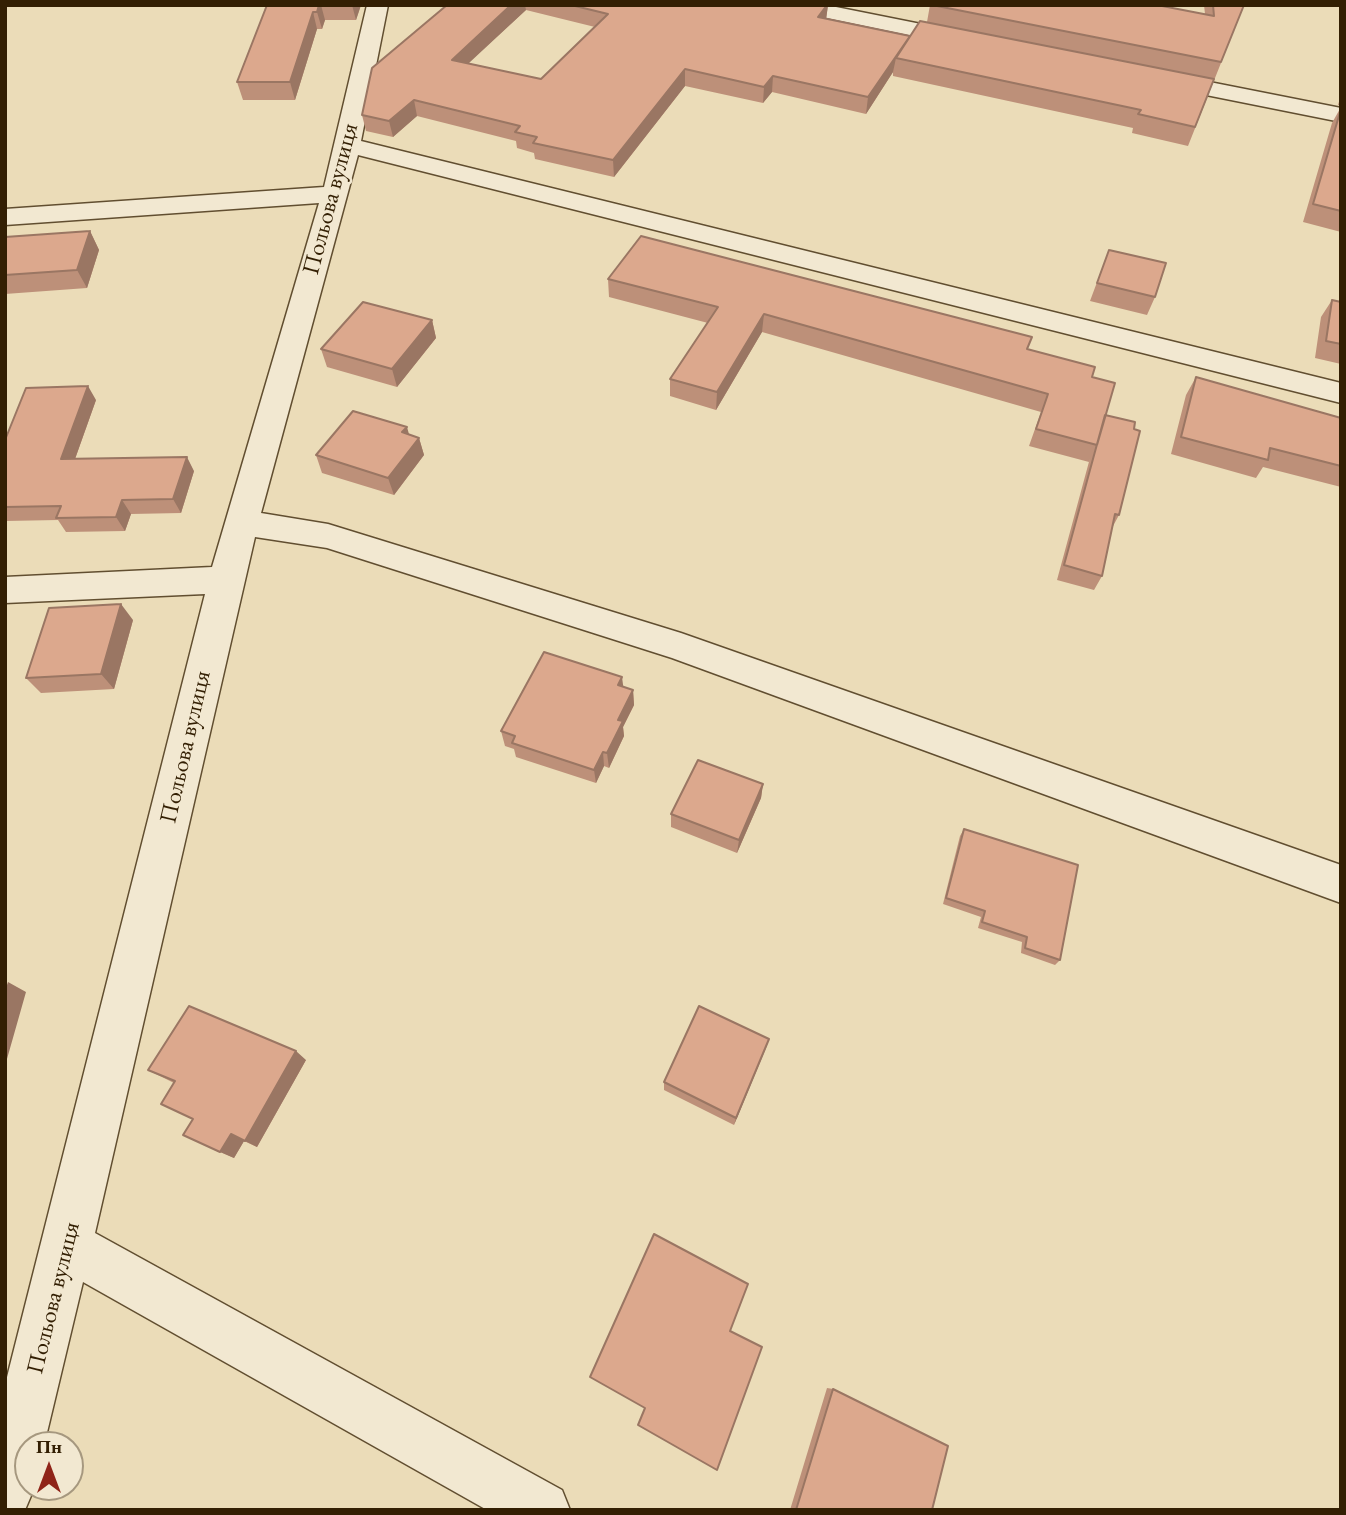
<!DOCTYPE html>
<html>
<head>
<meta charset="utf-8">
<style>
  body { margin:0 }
  #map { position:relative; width:1346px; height:1515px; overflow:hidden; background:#ebdcb8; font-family:"EB Garamond",serif }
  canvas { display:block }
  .frame { position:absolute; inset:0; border:7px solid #331f03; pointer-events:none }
  .north { position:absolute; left:14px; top:1431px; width:70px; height:70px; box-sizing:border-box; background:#f2e8d1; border:2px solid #a6987f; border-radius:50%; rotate:0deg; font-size:19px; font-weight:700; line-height:28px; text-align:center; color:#331f03 }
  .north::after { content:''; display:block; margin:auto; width:24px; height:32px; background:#8f2418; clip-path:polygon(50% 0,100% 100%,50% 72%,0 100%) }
</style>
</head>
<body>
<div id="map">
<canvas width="1346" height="1515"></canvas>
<div class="frame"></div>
<div class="north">Пн</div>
</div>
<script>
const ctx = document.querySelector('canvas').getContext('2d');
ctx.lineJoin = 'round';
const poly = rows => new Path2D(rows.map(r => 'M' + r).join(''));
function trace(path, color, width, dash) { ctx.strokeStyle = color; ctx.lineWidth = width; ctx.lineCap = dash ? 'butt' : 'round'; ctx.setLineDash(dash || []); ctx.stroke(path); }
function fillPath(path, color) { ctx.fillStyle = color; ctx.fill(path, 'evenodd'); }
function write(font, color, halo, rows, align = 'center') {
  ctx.font = font + ' "EB Garamond",serif'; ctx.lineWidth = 5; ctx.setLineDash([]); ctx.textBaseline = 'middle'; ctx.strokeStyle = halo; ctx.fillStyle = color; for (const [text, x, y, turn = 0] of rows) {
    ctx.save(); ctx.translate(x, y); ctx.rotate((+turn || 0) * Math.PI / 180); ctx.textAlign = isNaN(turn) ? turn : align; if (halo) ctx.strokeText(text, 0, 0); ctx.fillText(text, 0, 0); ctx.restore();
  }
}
const minor = poly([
  [367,5,388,5,361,141,1341,383,1341,403,358,155,261,513,328,524,681,633,1341,865,1341,903,672,658,327,548,255,537,95,1233,562,1490,570,1510,487,1510,83,1282,44,1445,28,1445,28,1487,34,1487,33,1491,25,1510,5,1510,5,1385,205,594,5,603,5,577,212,567,319,203,5,225,5,209,324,187,367,5],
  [783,5,826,5,966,33,974,35,977,40,974,45,966,47,793,11,786,9,783,5],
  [1159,72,1341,108,1341,122,1151,84,1148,79,1151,74,1159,72]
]);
const wall = poly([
  [267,5,361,5,356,20,325,20,322,29,317,29,295,100,243,100,237,82],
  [447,5,828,5,826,19,910,36,927,22,930,5,1205,14,1204,5,1244,5,1188,146,1132,133,1133,128,893,76,893,72,866,114,772,92,763,103,685,86,614,177,535,159,534,153,517,148,516,141,417,116,393,137,366,131,362,115],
  [526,10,595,27,541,79,468,63],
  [1341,95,1341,106,1338,105],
  [1341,107,1341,232,1303,222,1332,123],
  [90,231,99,250,87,288,5,294,5,237],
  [1109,250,1155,297,1147,315,1090,301],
  [608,279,1028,349,1092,377,1105,415,1119,515,1112,528,1102,576,1094,590,1057,580,1090,458,1089,462,1029,446,1041,412,762,332,716,410,670,396,670,379,708,323,609,297],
  [1332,300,1341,302,1341,364,1315,358,1321,317],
  [432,320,436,338,397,387,327,367,321,349],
  [1196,377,1341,418,1341,487,1263,467,1256,478,1171,454,1186,395],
  [96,400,75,459,194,471,181,513,131,514,125,531,66,532,58,520,5,521,5,440],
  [409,434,419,438,424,455,394,495,322,473,316,455],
  [133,620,114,689,41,693,26,678],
  [623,687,633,690,634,705,623,727,624,736,609,768,604,766,596,783,516,757,514,749,505,746,501,731],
  [763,784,761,798,737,853,671,827,671,814],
  [964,829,1060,960,1055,965,1021,953,1022,942,978,928,981,917,943,904,960,836],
  [769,1039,734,1125,664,1090,664,1082],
  [306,1060,257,1147,244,1141,234,1158,183,1135,193,1119,161,1104,174,1083,148,1070],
  [827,1388,833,1389,932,1510,790,1510]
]);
const shadedWall = poly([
  [319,5,321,5,325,20,322,29,317,12],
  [352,5,361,5,356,20],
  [511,5,525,5,526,10,455,76,452,60],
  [828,5,826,20,818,17],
  [313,12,317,29,295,100,290,82],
  [910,36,896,58,893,72,866,114,868,97],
  [685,69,685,86,614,177,613,160],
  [773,76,772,92,763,103,764,87],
  [414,100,417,116,393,137,389,121],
  [90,231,99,250,87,288,77,270],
  [764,314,762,332,716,410,717,392],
  [432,320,436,338,397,387,392,369],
  [88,386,96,400,70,473,61,459],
  [407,427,412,445,402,432],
  [419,438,424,455,394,495,388,478],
  [187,457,194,471,181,513,173,499],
  [122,500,131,514,125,531,116,517],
  [121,604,133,620,114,689,101,674],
  [622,677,624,692,618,685],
  [633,690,634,705,623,727,624,736,609,768,607,753,618,720],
  [603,752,604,766,596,783,594,770],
  [763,784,761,798,737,853,739,840],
  [8,982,26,992,5,1066,5,991],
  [769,1039,766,1048,734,1125,736,1118],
  [296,1051,306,1060,257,1147,245,1141],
  [231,1134,244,1141,234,1158,220,1152]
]);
const building = poly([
  [267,5,319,5,317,12,313,12,290,82,237,82,267,5],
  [447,5,511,5,452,60,541,79,608,14,571,5,827,5,818,17,910,36,868,97,773,76,764,87,685,69,613,160,533,143,537,137,515,132,520,126,414,100,389,121,362,115,372,68,447,5],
  [932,5,1157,5,1214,16,1213,5,1244,5,1221,62,932,5],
  [920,21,1214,79,1195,127,1138,114,1141,110,896,58,920,21],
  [1341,109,1341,211,1313,204,1341,109],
  [90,231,77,270,5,275,5,237,90,231],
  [641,236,1032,337,1027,349,1095,367,1092,377,1115,383,1097,445,1036,429,1048,394,764,314,717,392,670,379,718,307,608,279,641,236],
  [1109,250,1166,263,1155,297,1097,283,1109,250],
  [1332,300,1341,302,1341,344,1326,341,1332,300],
  [363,302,432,320,392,369,321,349,363,302],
  [1196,377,1341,418,1341,466,1270,448,1268,460,1181,437,1196,377],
  [88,386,61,459,187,457,173,499,122,500,116,517,56,518,61,506,5,507,5,440,26,388,88,386],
  [353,411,407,427,402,432,419,438,388,478,316,455,353,411],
  [1105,415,1135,422,1134,429,1140,431,1119,515,1115,514,1102,576,1064,565,1105,415],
  [121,604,101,674,26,678,49,608,121,604],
  [544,652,622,677,618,685,633,690,618,720,623,721,607,753,603,752,594,770,512,743,515,736,501,731,544,652],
  [698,760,763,784,739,840,671,814,698,760],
  [964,829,1078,865,1060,960,1025,948,1027,937,982,922,985,911,946,898,964,829],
  [189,1006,296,1051,245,1141,231,1134,220,1152,183,1135,193,1119,161,1104,175,1081,148,1070,189,1006],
  [699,1006,769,1039,736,1118,664,1082,699,1006],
  [654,1234,748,1284,730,1331,762,1347,717,1470,638,1425,645,1408,590,1377,654,1234],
  [833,1389,948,1446,932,1510,796,1510,833,1389]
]);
const streetNames = [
  ["Польова вулиця",331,199,-75],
  ["Польова вулиця",186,747,-77],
  ["Польова вулиця",54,1298,-76]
];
trace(minor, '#614e30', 3);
fillPath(minor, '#f2e8d1');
fillPath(wall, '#bd9079');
fillPath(shadedWall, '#9a7663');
fillPath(building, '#dca88d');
trace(building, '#9a7663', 2);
write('24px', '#331f03', '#f2e8d1', streetNames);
</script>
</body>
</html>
